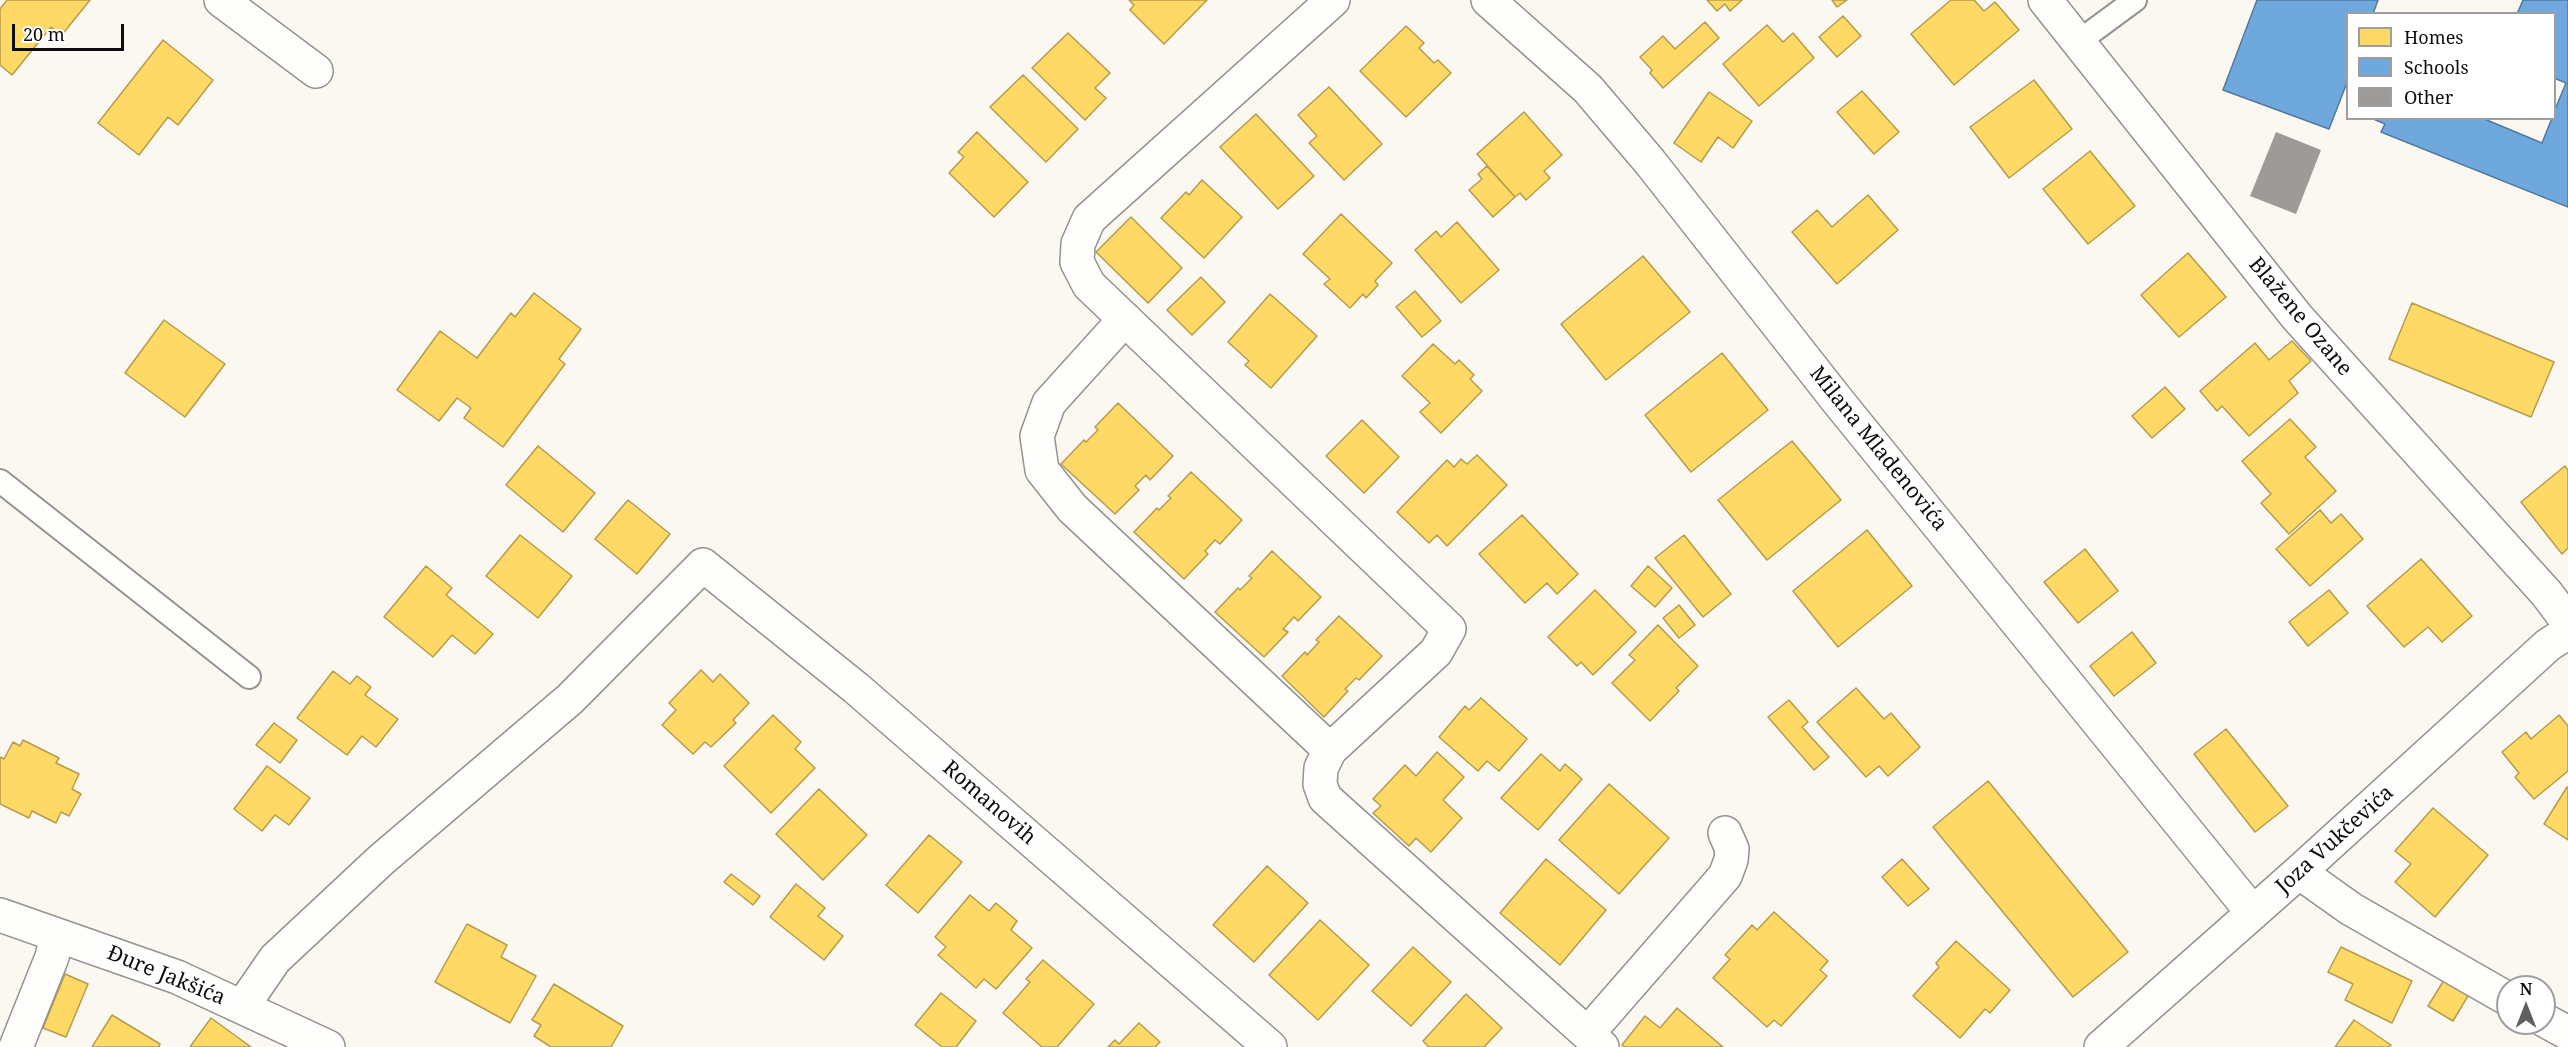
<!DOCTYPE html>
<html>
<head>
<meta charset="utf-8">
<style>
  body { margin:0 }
  #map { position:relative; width:2568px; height:1047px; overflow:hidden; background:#fbf7f1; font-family:"Noto Serif",serif }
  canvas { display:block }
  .legend { position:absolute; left:2346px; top:12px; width:210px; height:108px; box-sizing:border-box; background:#fff; border:2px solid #9e9e9e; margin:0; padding:8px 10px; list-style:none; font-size:18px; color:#0d0d0d }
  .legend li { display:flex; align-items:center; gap:12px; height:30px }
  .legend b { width:30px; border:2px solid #9e9e9e }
  .north { position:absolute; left:2496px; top:975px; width:60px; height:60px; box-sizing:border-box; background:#fff; border:2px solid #9e9e9e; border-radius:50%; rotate:0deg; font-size:16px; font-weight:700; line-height:24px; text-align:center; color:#0d0d0d }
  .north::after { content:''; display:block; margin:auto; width:21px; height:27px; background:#605f5d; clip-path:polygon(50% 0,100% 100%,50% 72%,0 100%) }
  .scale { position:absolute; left:12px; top:24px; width:112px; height:27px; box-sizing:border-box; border:3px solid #0d0d0d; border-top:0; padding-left:8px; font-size:18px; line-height:21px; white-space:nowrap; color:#0d0d0d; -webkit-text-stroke:4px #fff; paint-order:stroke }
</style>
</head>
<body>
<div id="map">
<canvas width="2568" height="1047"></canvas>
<ul class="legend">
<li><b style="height:16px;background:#ffd966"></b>Homes</li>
<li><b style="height:16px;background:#6fa8dc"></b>Schools</li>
<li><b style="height:16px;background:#9e9a97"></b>Other</li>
</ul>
<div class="north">N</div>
<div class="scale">20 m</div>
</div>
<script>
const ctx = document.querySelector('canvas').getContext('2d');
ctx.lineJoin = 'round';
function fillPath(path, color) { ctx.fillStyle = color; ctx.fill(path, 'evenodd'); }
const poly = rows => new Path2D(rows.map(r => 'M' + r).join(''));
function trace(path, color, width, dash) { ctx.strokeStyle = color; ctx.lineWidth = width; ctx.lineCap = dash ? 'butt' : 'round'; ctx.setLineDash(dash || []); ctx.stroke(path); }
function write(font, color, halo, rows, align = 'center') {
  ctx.font = font + ' "Noto Serif",serif'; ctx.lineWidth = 6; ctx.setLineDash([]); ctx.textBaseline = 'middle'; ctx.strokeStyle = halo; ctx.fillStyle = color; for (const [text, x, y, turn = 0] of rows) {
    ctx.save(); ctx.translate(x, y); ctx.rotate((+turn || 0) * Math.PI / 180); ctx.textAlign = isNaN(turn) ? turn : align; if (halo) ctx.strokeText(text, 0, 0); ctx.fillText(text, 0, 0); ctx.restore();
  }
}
const homes = poly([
  [7,0,90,0,61,36,51,27,12,75,0,65,0,9,7,0],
  [1129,0,1207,0,1164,44,1130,10,1134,5,1129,0],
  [1707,0,1742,0,1730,11,1725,4,1717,11,1707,0],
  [1832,0,1847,0,1837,7,1832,0],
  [1951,0,1974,0,1984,11,1995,2,2019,30,1954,85,1911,34,1951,0],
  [1843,16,1861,36,1837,57,1819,37,1843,16],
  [1705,22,1719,38,1663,88,1650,73,1652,70,1640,57,1663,36,1675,49,1705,22],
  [1767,25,1783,42,1793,33,1814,58,1759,106,1723,64,1767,25],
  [1406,26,1424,43,1419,48,1434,63,1438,60,1451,73,1406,117,1360,71,1406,26],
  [1068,33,1110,73,1095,88,1106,98,1085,120,1032,68,1068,33],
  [163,40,213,80,178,125,168,117,139,155,98,123,163,40],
  [1023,75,1078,129,1046,162,990,107,1023,75],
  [2034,80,2072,129,2009,178,1970,127,2034,80],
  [1329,87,1382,144,1344,180,1309,143,1317,136,1298,115,1329,87],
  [1862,91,1899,132,1874,154,1837,112,1862,91],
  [1709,92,1752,121,1733,148,1718,137,1701,162,1674,143,1709,92],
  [1524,112,1562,155,1544,171,1550,178,1526,200,1520,193,1515,197,1477,154,1524,112],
  [1256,114,1314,176,1278,209,1220,147,1256,114],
  [977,132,1028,182,994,217,949,173,964,157,958,152,977,132],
  [2090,151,2135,206,2088,244,2043,189,2090,151],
  [1487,166,1515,197,1493,217,1469,190,1482,179,1478,174,1487,166],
  [1202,180,1242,217,1204,258,1161,218,1186,192,1189,195,1202,180],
  [1868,195,1898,230,1837,284,1792,232,1817,210,1832,227,1868,195],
  [1341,214,1392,263,1375,281,1378,285,1366,298,1363,294,1350,308,1324,284,1330,279,1303,254,1341,214],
  [1131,217,1182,268,1148,303,1096,252,1131,217],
  [1457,222,1499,270,1461,303,1415,250,1436,231,1441,237,1457,222],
  [2188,253,2226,297,2179,337,2141,295,2188,253],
  [1643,256,1690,312,1606,380,1561,324,1643,256],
  [1201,277,1225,302,1192,335,1167,310,1201,277],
  [1415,291,1441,321,1422,337,1396,307,1415,291],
  [534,293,581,329,559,359,565,364,503,447,464,418,471,408,457,398,439,421,397,390,440,331,477,358,511,313,515,317,534,293],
  [1270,294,1317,336,1271,388,1245,365,1249,361,1228,342,1270,294],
  [2412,303,2554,362,2531,417,2389,359,2412,303],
  [164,320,225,364,185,417,125,373,164,320],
  [2292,341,2311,361,2289,381,2298,393,2249,436,2222,406,2217,411,2200,391,2255,343,2269,360,2292,341],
  [1433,344,1455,364,1459,360,1474,375,1470,379,1482,391,1441,433,1420,412,1430,403,1402,376,1433,344],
  [1722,353,1768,410,1691,472,1645,415,1722,353],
  [2165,387,2185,409,2152,438,2132,416,2165,387],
  [1118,403,1173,456,1150,480,1146,475,1135,486,1139,490,1115,514,1061,464,1084,440,1086,442,1098,430,1095,427,1118,403],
  [2290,419,2316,447,2305,457,2336,491,2289,534,2261,503,2271,494,2242,461,2290,419],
  [1362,420,1399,457,1364,493,1326,456,1362,420],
  [1792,441,1841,500,1767,560,1718,500,1792,441],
  [538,446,595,493,563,532,506,485,538,446],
  [1477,455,1507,485,1447,546,1437,535,1429,543,1397,512,1447,460,1454,467,1461,459,1467,464,1477,455],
  [2565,466,2568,470,2568,548,2562,554,2521,502,2565,466],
  [1191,472,1242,520,1220,544,1215,540,1205,551,1208,554,1184,579,1134,532,1157,508,1159,510,1171,498,1168,496,1191,472],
  [628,500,670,534,637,574,595,539,628,500],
  [2320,510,2331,523,2341,514,2363,539,2310,586,2276,549,2320,510],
  [1522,515,1578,574,1557,594,1547,583,1525,603,1479,554,1522,515],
  [1867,530,1912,586,1838,647,1793,591,1867,530],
  [520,535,572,576,538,618,486,576,520,535],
  [1684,535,1731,594,1703,617,1655,558,1684,535],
  [2085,549,2118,591,2078,623,2044,582,2085,549],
  [1272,551,1321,597,1298,621,1294,617,1283,629,1288,632,1264,657,1215,612,1238,588,1240,590,1252,578,1249,576,1272,551],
  [2421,559,2472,616,2442,642,2428,627,2404,647,2367,606,2421,559],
  [426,566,452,588,446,595,493,634,475,654,452,635,433,657,384,617,426,566],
  [1648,566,1672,588,1655,607,1631,586,1648,566],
  [1595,590,1636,632,1593,675,1581,662,1577,666,1548,637,1595,590],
  [2329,590,2348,613,2308,646,2289,622,2329,590],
  [1679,605,1695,625,1679,638,1663,618,1679,605],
  [1339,616,1382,656,1359,680,1356,678,1345,689,1348,691,1324,717,1282,676,1305,652,1307,655,1319,642,1316,640,1339,616],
  [1658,625,1698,666,1676,688,1679,691,1650,721,1612,683,1635,660,1629,655,1658,625],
  [2132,632,2156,663,2114,696,2090,666,2132,632],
  [701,670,713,682,720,674,749,703,733,720,736,723,711,747,705,742,693,754,662,725,676,710,669,703,701,670],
  [333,671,350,684,357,676,371,687,365,695,398,719,376,747,362,736,347,755,297,718,333,671],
  [1856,688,1884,719,1891,713,1920,747,1888,776,1879,766,1866,777,1817,722,1856,688],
  [1481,698,1527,739,1499,771,1487,761,1478,771,1439,737,1465,706,1469,710,1481,698],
  [1789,700,1808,722,1802,727,1829,757,1814,770,1768,717,1789,700],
  [773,715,801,742,795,749,815,768,771,813,724,766,773,715],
  [2559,715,2568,726,2568,771,2534,799,2515,777,2519,773,2502,752,2526,732,2531,739,2559,715],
  [274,723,297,740,280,763,256,745,274,723],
  [2226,729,2288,806,2255,832,2194,754,2226,729],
  [23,740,59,758,56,763,79,774,72,789,81,794,69,816,61,812,56,823,32,811,29,818,0,804,0,757,4,759,13,742,20,746,23,740],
  [1437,752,1464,777,1443,800,1462,818,1431,852,1416,838,1409,846,1373,813,1381,806,1373,799,1405,765,1416,776,1437,752],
  [1541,754,1560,771,1565,764,1582,779,1538,830,1501,798,1541,754],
  [267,766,310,798,289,825,275,815,262,831,234,809,267,766],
  [1988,781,2128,952,2073,997,1933,827,1988,781],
  [1609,784,1669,838,1619,894,1559,840,1609,784],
  [2567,787,2568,788,2568,840,2544,824,2567,787],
  [819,789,867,835,823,880,776,834,819,789],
  [2433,808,2488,855,2435,917,2395,882,2411,864,2395,851,2433,808],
  [929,835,962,862,918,913,886,885,929,835],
  [1546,859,1606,910,1560,965,1500,913,1546,859],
  [1902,859,1929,889,1908,906,1882,877,1902,859],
  [1267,866,1308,903,1254,962,1213,925,1267,866],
  [731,874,760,896,753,905,724,882,731,874],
  [796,884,825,908,818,916,843,936,824,960,770,917,796,884],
  [970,895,989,911,996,903,1017,921,1011,930,1032,948,996,989,984,979,976,988,938,955,946,947,935,937,970,895],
  [1774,912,1828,961,1820,970,1827,976,1781,1026,1774,1020,1767,1027,1713,978,1730,959,1725,955,1752,925,1757,930,1774,912],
  [1320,920,1369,965,1318,1020,1269,975,1320,920],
  [467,924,507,945,501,957,536,976,510,1023,435,982,467,924],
  [1956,941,2010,990,1990,1013,1985,1009,1960,1038,1913,996,1939,967,1936,963,1956,941],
  [1413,947,1451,982,1411,1026,1372,991,1413,947],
  [2341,947,2412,981,2392,1023,2345,1000,2353,984,2328,972,2341,947],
  [1043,960,1094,1004,1057,1047,1042,1047,1003,1013,1030,982,1026,979,1043,960],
  [65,974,88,984,66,1037,43,1028,65,974],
  [2446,977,2471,991,2453,1021,2428,1006,2446,977],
  [554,984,623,1026,611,1047,551,1047,534,1036,541,1025,532,1020,554,984],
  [941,993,976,1021,956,1047,942,1047,915,1025,941,993],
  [1466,994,1502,1028,1484,1047,1429,1047,1423,1041,1466,994],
  [1677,1008,1723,1047,1625,1047,1622,1045,1645,1016,1660,1028,1677,1008],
  [112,1015,160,1044,159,1047,92,1047,112,1015],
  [211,1018,251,1047,190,1047,211,1018],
  [2354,1020,2391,1045,2389,1047,2335,1047,2354,1020],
  [1139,1023,1160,1042,1155,1047,1108,1047,1115,1040,1119,1044,1139,1023]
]);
const schools = poly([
  [2257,0,2378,0,2373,14,2348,14,2348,80,2329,129,2223,90,2257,0],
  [2523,0,2568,0,2568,207,2381,132,2385,124,2371,118,2482,118,2542,143,2552,118,2554,118,2554,112,2566,83,2554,78,2554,14,2517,14,2523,0]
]);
const building = poly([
  [2276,132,2321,150,2296,214,2250,196]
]);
const lane = poly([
  [2078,42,2135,0],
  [0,481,249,677]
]);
const street = poly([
  [221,0,316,71],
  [1333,0,1089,219,1078,244,1077,262,1089,285,1449,629,1436,652,1330,750,1321,768,1320,784,1325,798,1602,1047],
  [1488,0,1588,89,1650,162,1837,400,2253,913],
  [2045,0,2297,317,2547,594,2568,622],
  [1125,319,1049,403,1037,436,1042,470,1072,508,1330,750],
  [2299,872,2351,909,2508,999],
  [0,915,177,977,328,1047],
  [242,1007,275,959,381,860,570,699,703,565,856,688,1270,1047],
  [2544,1020,2568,1033],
  [1588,1033,1725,876,1731,860,1732,849,1725,833],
  [16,1047,52,957,57,935],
  [2101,1047,2299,872,2548,645,2568,632]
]);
const streetNames = [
  ["Blažene Ozane",2300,317,50],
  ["Milana Mladenovića",1878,449,51],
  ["Romanovih",989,803,41],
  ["Joza Vukčevića",2335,840,-42],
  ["Đure Jakšića",166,976,22]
];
fillPath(homes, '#ffd966');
trace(homes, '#b69c4b', 1.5);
fillPath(schools, '#6fa8dc');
trace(schools, '#527a9e', 1.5);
fillPath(building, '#9e9a97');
trace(lane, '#949290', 26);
trace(street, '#949290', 36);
trace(lane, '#fefefd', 22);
trace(street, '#fefefd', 33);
write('21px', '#0d0d0d', '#fff', streetNames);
</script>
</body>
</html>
